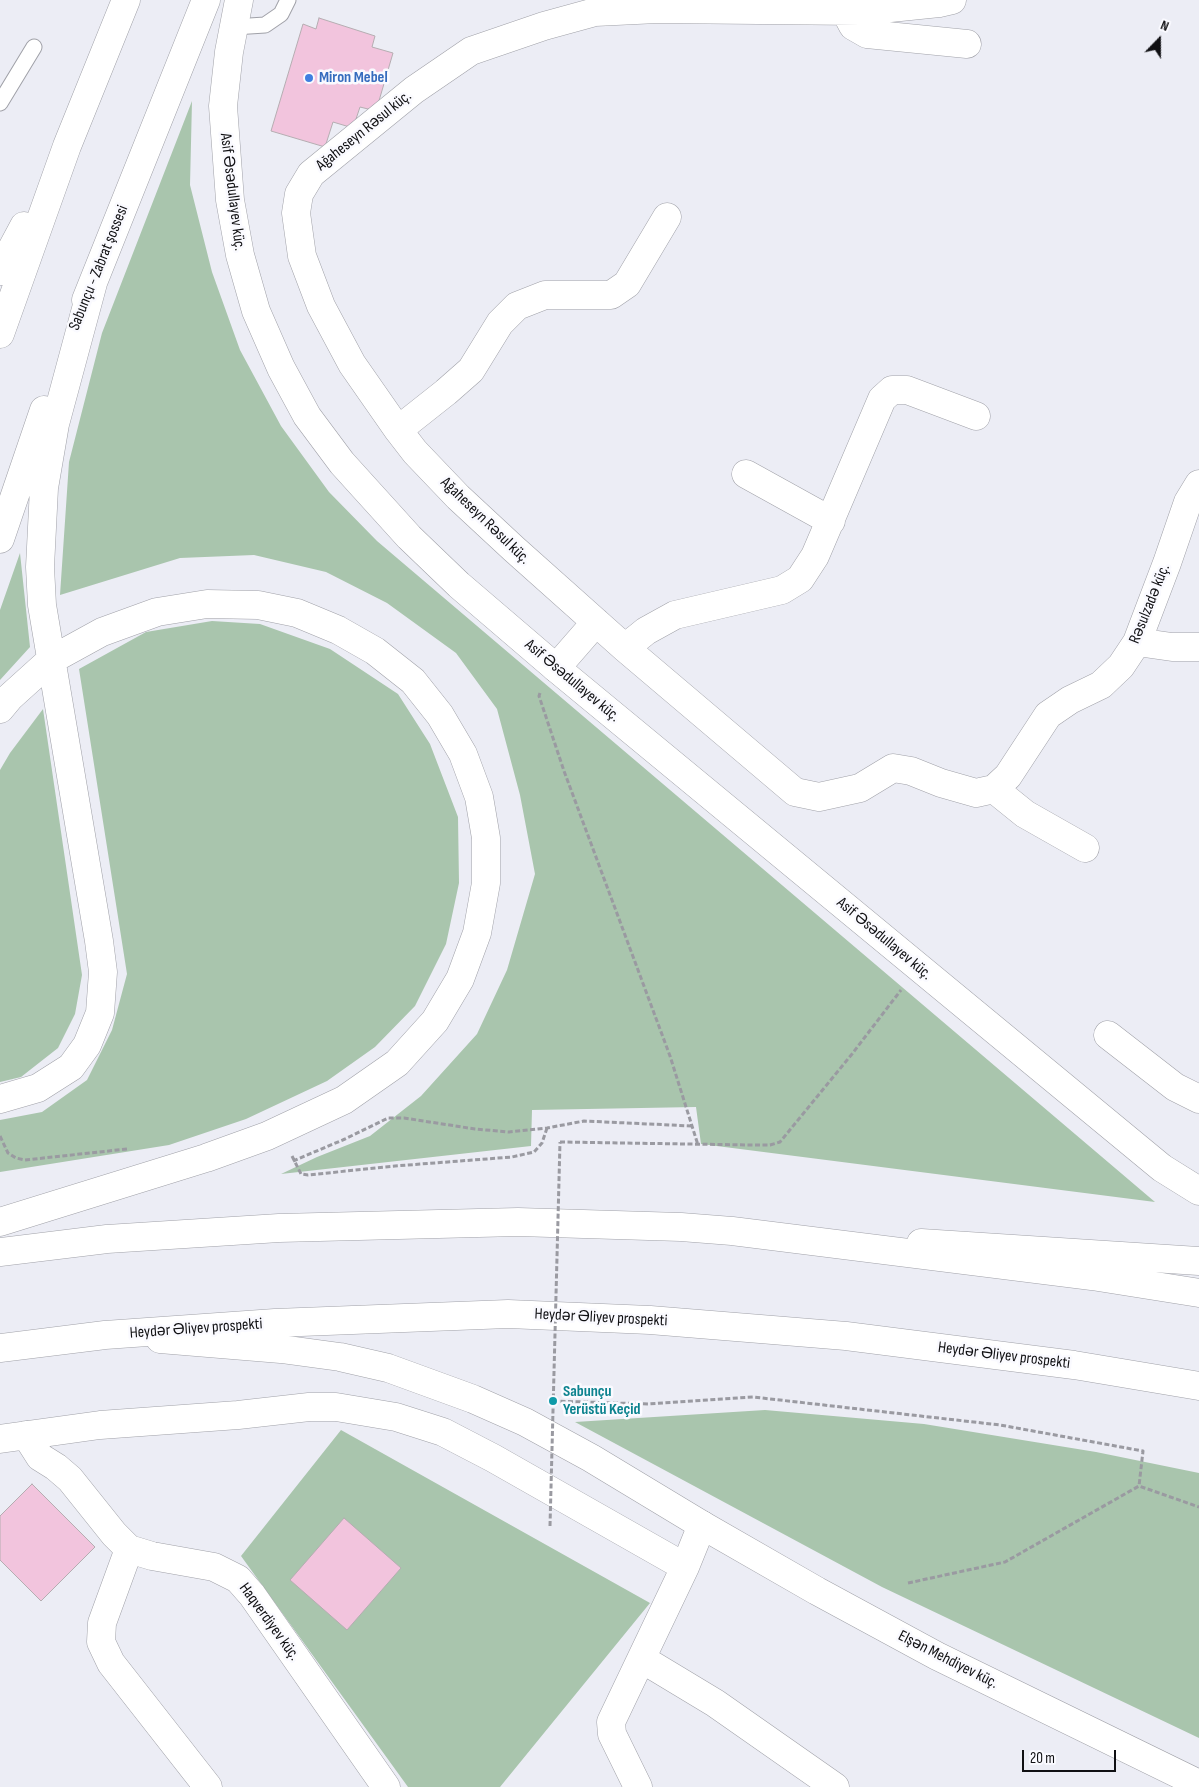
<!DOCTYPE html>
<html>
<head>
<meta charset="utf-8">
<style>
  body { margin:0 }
  #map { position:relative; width:1199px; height:1787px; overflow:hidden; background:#ecedf5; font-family:"Sofia Sans Condensed",sans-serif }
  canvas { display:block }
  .north { position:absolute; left:1134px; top:15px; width:50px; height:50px; -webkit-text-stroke:4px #fafaff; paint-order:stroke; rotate:22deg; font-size:14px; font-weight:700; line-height:20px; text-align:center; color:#101013 }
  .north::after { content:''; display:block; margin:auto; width:18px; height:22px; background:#101013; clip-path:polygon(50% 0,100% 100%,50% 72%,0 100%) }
  .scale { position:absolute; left:1022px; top:1750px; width:94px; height:22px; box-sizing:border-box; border:2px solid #101013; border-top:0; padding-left:6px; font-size:15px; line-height:18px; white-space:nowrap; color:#101013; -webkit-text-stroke:4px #fafaff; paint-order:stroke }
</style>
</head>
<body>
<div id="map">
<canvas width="1199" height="1787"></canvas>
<div class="north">N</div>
<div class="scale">20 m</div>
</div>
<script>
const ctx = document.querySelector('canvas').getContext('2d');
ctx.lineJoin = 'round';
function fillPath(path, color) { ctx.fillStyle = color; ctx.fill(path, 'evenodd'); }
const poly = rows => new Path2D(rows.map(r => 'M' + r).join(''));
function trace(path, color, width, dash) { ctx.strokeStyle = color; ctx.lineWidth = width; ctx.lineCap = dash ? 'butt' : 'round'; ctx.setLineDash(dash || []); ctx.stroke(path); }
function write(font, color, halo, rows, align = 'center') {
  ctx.font = font + ' "Sofia Sans Condensed",sans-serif'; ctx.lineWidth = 5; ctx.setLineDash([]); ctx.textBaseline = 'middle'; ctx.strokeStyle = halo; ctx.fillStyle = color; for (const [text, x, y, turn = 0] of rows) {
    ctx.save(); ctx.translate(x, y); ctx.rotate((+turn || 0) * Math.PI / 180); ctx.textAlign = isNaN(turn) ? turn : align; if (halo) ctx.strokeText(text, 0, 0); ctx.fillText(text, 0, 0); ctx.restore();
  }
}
const green = poly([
  [192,101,190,185,212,272,240,350,281,426,329,492,377,541,1155,1202,701,1144,696,1107,532,1110,531,1146,281,1174,317,1157,370,1136,421,1096,477,1034,507,970,535,874,520,795,497,709,456,653,387,603,326,572,254,555,180,558,60,595,69,462,102,333],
  [20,553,30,647,0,680,0,610],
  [212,621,260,624,330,649,398,694,430,744,458,817,459,883,446,944,415,1006,375,1047,327,1081,246,1119,169,1145,0,1172,0,1120,42,1112,87,1080,112,1030,127,974,79,669,146,632],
  [43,709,82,975,75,1014,58,1048,21,1077,0,1082,0,770,10,753],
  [765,1410,924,1424,1096,1452,1199,1473,1199,1738,882,1587,575,1422],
  [341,1430,650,1603,500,1787,408,1787,241,1556]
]);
const building = poly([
  [319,18,375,36,372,47,393,53,376,111,360,107,353,128,333,122,325,147,271,131,303,24,316,29,319,18],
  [32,1484,95,1547,41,1601,0,1560,0,1516,32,1484],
  [344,1518,401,1568,347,1630,290,1580,344,1518]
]);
const path = poly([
  [540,693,539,696,564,771,670,1056,698,1145],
  [0,1136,8,1153,16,1158,25,1160,127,1149],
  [560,1142,750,1145,770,1145,780,1142,852,1054,901,990],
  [292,1156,301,1174,308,1175,395,1166,512,1157,534,1152,542,1143,547,1128],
  [293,1161,345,1139,388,1118,404,1118,475,1129,509,1132,547,1128,584,1121,692,1126],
  [553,1401,648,1404,753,1397,1000,1425,1143,1451,1139,1486],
  [908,1583,1005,1562,1139,1486,1199,1507]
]);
const service = poly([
  [234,27,265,25,281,14,288,0],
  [0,103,34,47]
]);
const minor = poly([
  [952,0,939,3,861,11,657,9,595,12,544,26,471,51,414,90,311,174,299,194,296,213,302,256,321,306,352,364,398,430,415,452,458,497,514,549,625,648,795,792,819,797,860,788,893,768,911,771,941,783,976,793,994,789,1008,776,1048,715,1070,700,1101,685,1121,666,1137,642,1167,563,1188,502,1199,484],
  [845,11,853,26,867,34,967,44],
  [398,430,446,392,471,370,500,323,517,306,545,295,611,295,627,284,667,217],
  [746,474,831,521],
  [1137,642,1172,647,1199,647],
  [625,648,646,631,675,615,782,590,800,579,815,556,882,399,892,390,907,390,976,416],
  [556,668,596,622],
  [994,789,1025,814,1085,848],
  [1108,1035,1175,1087,1199,1099],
  [26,1435,40,1457,56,1467,70,1479,114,1534,129,1549,152,1556,214,1567,238,1579,252,1595,386,1787],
  [0,1439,100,1425,238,1415,309,1407,336,1407,396,1417,443,1432,493,1458,685,1567],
  [129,1549,102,1623,101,1642,111,1663,208,1787],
  [642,1659,715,1703,835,1787],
  [638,1787,612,1734,611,1722,685,1567,702,1525]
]);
const secondary = poly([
  [239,0,229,52,223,106,230,200,240,255,256,311,281,368,307,416,342,463,409,537,459,585,556,668,1162,1168,1199,1191],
  [921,1243,1199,1261],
  [160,1339,281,1349,340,1357,388,1368,473,1399,525,1422,591,1458,702,1525,817,1591,937,1656,1199,1784]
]);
const primary = poly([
  [0,271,24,226],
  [86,300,206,0],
  [0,334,67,146,126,0],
  [0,539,44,410],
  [0,709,10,697,51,660,102,632,157,612,207,604,258,605,297,613,338,630,375,651,413,681,440,715,463,754,479,797,486,838,486,883,477,933,460,979,435,1021,397,1063,344,1100,267,1136,206,1158,0,1222],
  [0,1099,38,1088,71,1067,87,1045,100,1013,103,972,99,941,42,605,40,567,44,488,55,424,93,283]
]);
const motorway = poly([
  [0,1252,107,1239,279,1228,518,1222,681,1227,732,1231,1092,1276,1199,1293],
  [0,1348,105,1335,275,1323,508,1314,650,1320,846,1336,1074,1365,1199,1386]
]);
const pathBridge = poly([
  [550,1526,560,1142]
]);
const markers = [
  [309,78,5,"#3f7fe0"],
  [553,1401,5,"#0f9aa8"]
];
const shopNames = [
  ["Miron Mebel",319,78]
];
const streetNames = [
  ["Ağaheseyn Rəsul küç.",364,131,-39],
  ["Asif Əsədullayev küç.",232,192,83],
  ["Sabunçu - Zabrat şossesi",99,268,-68],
  ["Ağaheseyn Rəsul küç.",485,521,44],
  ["Rəsulzadə küç.",1150,604,-68],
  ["Asif Əsədullayev küç.",572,681,40],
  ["Asif Əsədullayev küç.",884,939,40],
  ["Heydər Əliyev prospekti",601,1318,3],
  ["Heydər Əliyev prospekti",196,1329,-4],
  ["Heydər Əliyev prospekti",1004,1356,7],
  ["Haqverdiyev küç.",269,1622,54],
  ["Elşən Mehdiyev küç.",948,1660,27]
];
const cultureNames = [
  ["Sabunçu",563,1392],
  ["Yerüstü Keçid",563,1410]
];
fillPath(green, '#a9c5ad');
fillPath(building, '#f2c4dd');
trace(building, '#b5adb1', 1);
trace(service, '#a0a1a8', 17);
trace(minor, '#a0a1a8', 29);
trace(secondary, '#a0a1a8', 29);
trace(primary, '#a0a1a8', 29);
trace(motorway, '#a0a1a8', 29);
trace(path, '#9a9aa1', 3, [5, 2.5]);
trace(service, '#fff', 15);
trace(minor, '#fff', 28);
trace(secondary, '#fff', 28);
trace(primary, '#fff', 28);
trace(motorway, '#fff', 28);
trace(pathBridge, '#9a9aa1', 3, [5, 2.5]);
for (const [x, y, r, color] of markers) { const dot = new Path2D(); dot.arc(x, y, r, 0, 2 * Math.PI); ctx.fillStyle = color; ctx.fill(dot); trace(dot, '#fafaff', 2); }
write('bold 16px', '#366cbe', '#fafaff', shopNames, 'left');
write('16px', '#101013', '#fafaff', streetNames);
write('bold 16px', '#0d838f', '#fafaff', cultureNames, 'left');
</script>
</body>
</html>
